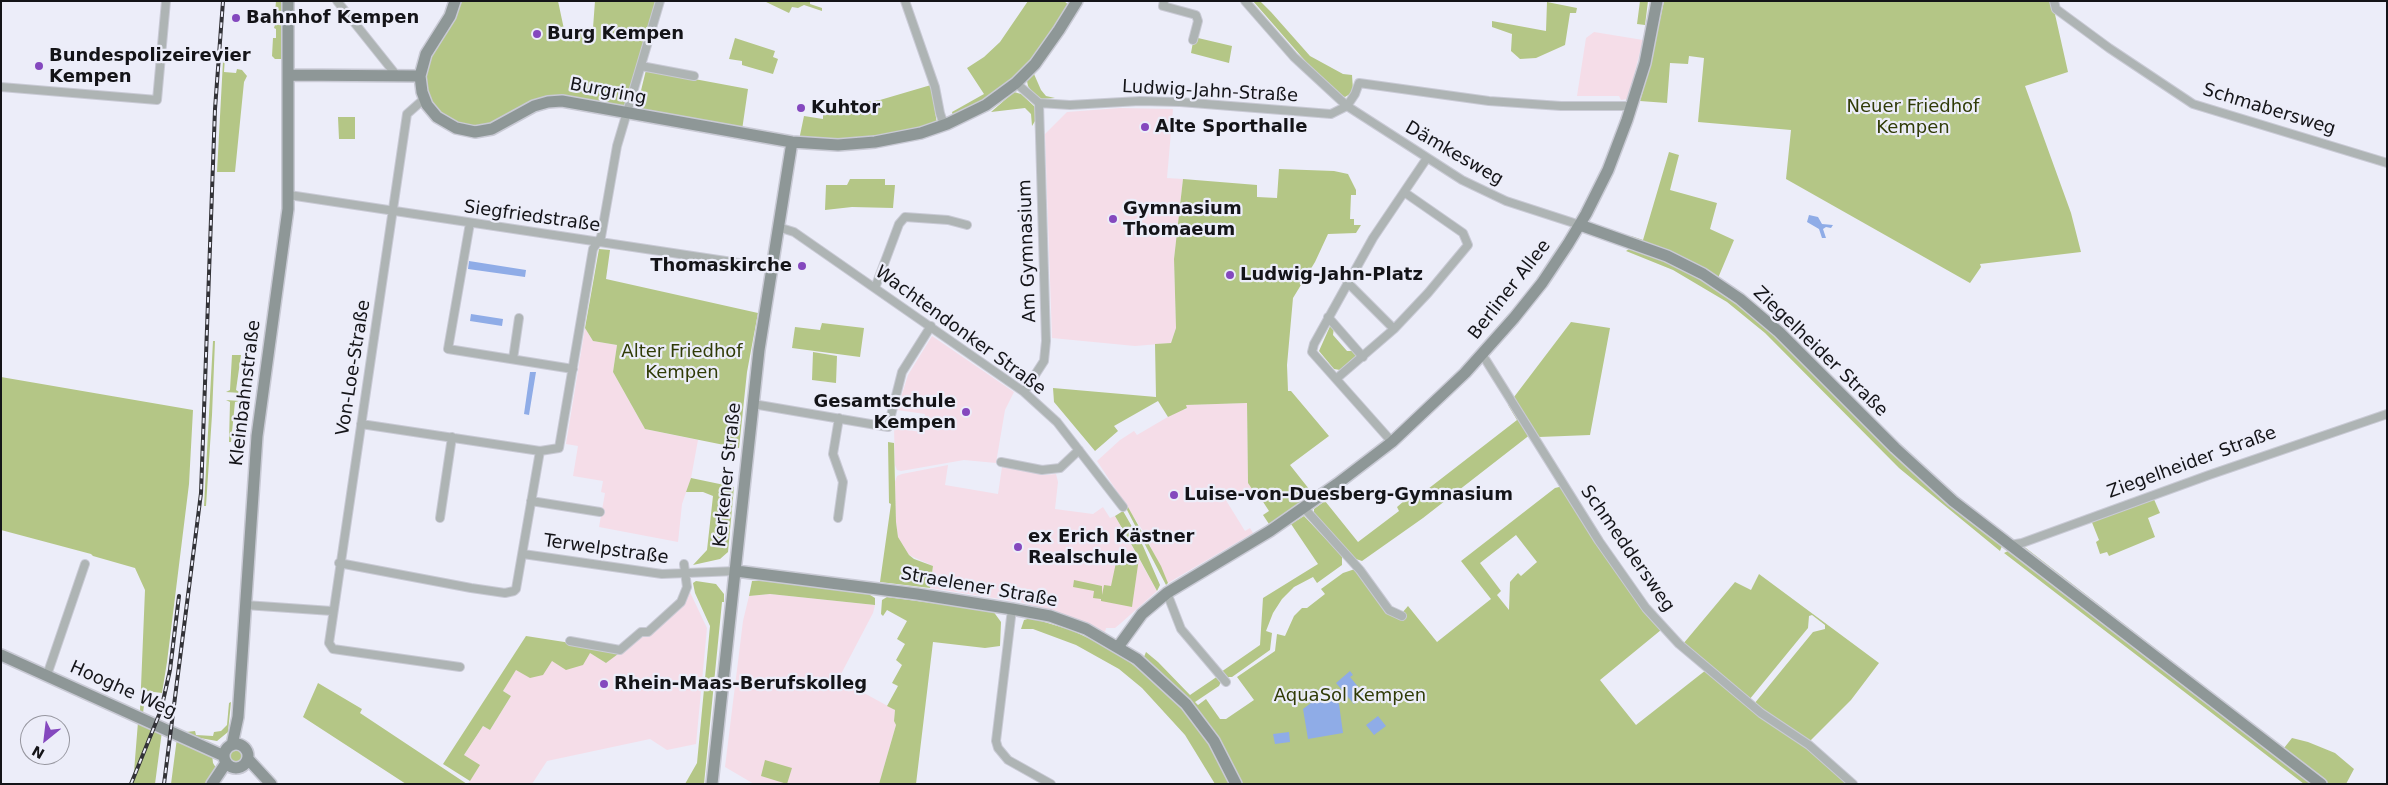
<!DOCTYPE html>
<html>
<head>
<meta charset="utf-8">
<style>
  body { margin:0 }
  #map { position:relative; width:2388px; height:785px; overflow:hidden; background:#ecedf9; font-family:"DejaVu Sans",sans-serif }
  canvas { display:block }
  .frame { position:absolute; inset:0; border:2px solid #141418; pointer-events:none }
  .north { position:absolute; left:20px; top:715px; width:50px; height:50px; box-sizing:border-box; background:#ecedf9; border:1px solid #96969f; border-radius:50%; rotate:209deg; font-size:14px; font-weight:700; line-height:20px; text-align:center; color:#141418 }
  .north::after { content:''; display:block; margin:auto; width:18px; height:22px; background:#8448be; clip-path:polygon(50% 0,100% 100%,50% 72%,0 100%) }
</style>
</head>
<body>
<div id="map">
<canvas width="2388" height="785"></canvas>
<div class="frame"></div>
<div class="north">N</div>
</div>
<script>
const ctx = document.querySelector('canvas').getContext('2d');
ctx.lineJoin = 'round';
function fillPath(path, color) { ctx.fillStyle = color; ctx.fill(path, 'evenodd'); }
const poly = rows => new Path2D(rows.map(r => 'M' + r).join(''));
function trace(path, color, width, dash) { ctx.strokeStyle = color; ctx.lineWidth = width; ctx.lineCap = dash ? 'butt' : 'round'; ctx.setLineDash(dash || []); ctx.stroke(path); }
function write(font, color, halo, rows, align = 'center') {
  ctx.font = font + ' "DejaVu Sans",sans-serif'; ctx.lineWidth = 4.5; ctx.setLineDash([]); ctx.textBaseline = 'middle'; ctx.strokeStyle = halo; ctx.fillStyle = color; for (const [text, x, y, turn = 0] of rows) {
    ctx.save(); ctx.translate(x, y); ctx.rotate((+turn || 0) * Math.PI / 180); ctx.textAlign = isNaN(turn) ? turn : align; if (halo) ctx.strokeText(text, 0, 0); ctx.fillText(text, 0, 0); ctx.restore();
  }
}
const education = poly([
  [1594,32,1643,40,1628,99,1621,100,1619,96,1577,96,1586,38],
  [1120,108,1173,109,1167,178,1183,179,1174,259,1176,328,1171,343,1135,346,1052,338,1045,134,1067,112],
  [585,328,593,341,617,345,613,372,645,429,698,440,691,478,682,504,678,542,599,527,605,493,601,492,603,481,573,476,578,446,566,444],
  [932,336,1014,392,1005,410,996,463,964,460,901,471,897,470,895,465,894,428,921,432,925,414,897,410,908,375],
  [1247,403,1248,483,1254,492,1242,499,1235,490,1224,497,1245,531,1250,528,1253,533,1168,583,1143,531,1097,461,1120,440,1134,431,1137,435,1178,411,1187,409,1185,405],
  [948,465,945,485,998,494,1002,467,1045,475,1056,474,1058,482,1055,509,1093,514,1103,507,1110,518,1115,516,1157,591,1121,623,1115,628,1106,628,1105,632,1053,611,1020,602,930,588,933,566,909,555,898,537,896,522,895,482,897,476,902,474],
  [689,590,707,628,696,744,667,750,650,739,547,761,532,784,467,784,470,781,464,755,483,726,490,730,511,696,503,691,516,669,590,653,606,663,638,637,648,635],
  [770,594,875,605,873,613,840,676,844,682,895,710,894,721,896,725,879,784,754,784,725,767,743,621,749,596]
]);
const green = poly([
  [276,1,284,1,285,59,275,59,272,56,273,38,276,38,276,29,274,28,278,14,275,13],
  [459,1,558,1,565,34,593,28,595,1,656,1,624,108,575,99,481,127,463,126,436,110,425,89,426,65],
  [764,1,810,1,810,4,822,8,822,11,804,5,798,8,792,7,789,13],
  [1028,1,1064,1,1070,6,1022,73,993,96,953,116,952,112,984,94,967,68,984,57,1000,42],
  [1253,1,1260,1,1271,12,1310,56,1343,74,1352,75,1353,90,1350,94,1345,97,1339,95,1314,71],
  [1640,1,1648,1,1645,25,1637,24],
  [1664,1,2052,1,2068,72,2025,86,2071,213,2081,252,1980,264,1981,267,1970,283,1786,179,1791,130,1698,122,1704,58,1689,56,1688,64,1670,63,1667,103,1640,101,1649,70],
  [1547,2,1577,8,1576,13,1570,13,1565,45,1536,58,1520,59,1511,51,1512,34,1492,27,1492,21,1546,31],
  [735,38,775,51,773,57,778,59,773,74,742,65,742,61,729,59],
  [1198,38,1232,46,1229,63,1191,53,1193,42,1197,42],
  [228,45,230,45,230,50,238,51,238,59,225,57,224,72,236,73,237,69,242,70,247,76,244,82,235,172,217,172,223,61,227,54],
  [646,70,748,89,742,130,636,111],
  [1034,74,1041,90,1046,96,1055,98,1042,99,1036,97,1028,86,1027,81],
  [931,85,937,124,877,138,838,142,799,140,804,116,823,119,823,112,840,113,839,106,880,100],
  [1014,92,1021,94,1035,107,1035,121,1032,126,1031,114,1025,108,991,112],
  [338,117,355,117,355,139,339,139],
  [1669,152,1679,155,1670,190,1717,203,1710,229,1734,240,1718,278,1757,305,1796,340,1942,487,1763,313,1630,238,1631,236,1643,240],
  [1279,169,1334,171,1348,174,1356,190,1356,195,1351,195,1350,219,1354,219,1354,225,1361,225,1356,233,1328,234,1315,262,1293,298,1287,365,1288,391,1291,391,1329,436,1290,465,1313,494,1269,524,1263,515,1269,511,1256,491,1254,492,1248,483,1247,403,1186,405,1187,408,1168,417,1158,401,1114,426,1118,431,1095,451,1054,402,1053,388,1156,397,1155,344,1171,343,1176,328,1174,259,1183,179,1257,185,1257,197,1277,198],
  [850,179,885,179,885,185,895,185,893,208,852,207,825,210,826,185,847,185],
  [1632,247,1695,274,1751,312,2002,546,2000,551,1899,468,1765,333,1727,302,1673,270,1626,251],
  [599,249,610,250,606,279,758,313,747,372,739,448,645,429,613,372,617,345,593,341,585,328],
  [1571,322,1610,328,1590,435,1539,437,1514,397],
  [822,323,864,328,860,357,792,348,795,327,820,330],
  [1331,324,1334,327,1333,335,1347,351,1354,351,1357,355,1340,370,1334,369,1319,351],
  [213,341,215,341,212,415,206,506,204,506],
  [813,352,837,356,836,383,812,380],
  [232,355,241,355,236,390,241,393,226,392,230,390],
  [1,377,193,410,189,484,167,662,162,693,146,691,143,713,140,711,145,590,135,568,93,556,91,554,1,530],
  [226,400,240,401,235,402,231,442,229,442,230,402],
  [1511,402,1531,434,1423,518,1362,561,1356,559,1333,537,1314,514,1314,509,1325,501,1358,542,1399,511,1397,507,1411,495,1415,499,1517,420,1508,405],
  [888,442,894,443,896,522,898,537,909,555,914,559,933,566,930,588,880,582,891,504,889,503],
  [691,478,734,487,728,552,720,559,693,565,707,550,713,496,703,492,686,492],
  [1563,486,1585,525,1640,607,1661,630,1600,680,1636,725,1706,670,1805,745,1849,784,1240,784,1181,693,1144,657,1146,652,1158,662,1190,695,1218,676,1221,682,1219,686,1195,702,1198,705,1206,699,1220,719,1226,719,1254,700,1237,677,1275,651,1277,634,1285,636,1294,616,1302,608,1307,608,1325,594,1321,589,1343,573,1355,569,1389,614,1402,613,1408,606,1437,642,1491,599,1461,561,1555,488],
  [1516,535,1537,562,1521,576,1518,573,1510,582,1509,610,1497,595,1501,591,1480,563],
  [2153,497,2160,513,2148,518,2155,537,2109,556,2107,552,2100,554,2096,542,2099,540,2091,520],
  [1128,507,1161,566,1168,583,1166,585,1126,508],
  [1123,511,1143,546,1160,585,1157,591,1139,558,1132,607,1101,601,1101,599,1093,598,1094,591,1073,587,1074,580,1102,586,1102,595,1104,585,1111,586,1118,553,1138,556,1115,516],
  [1304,516,1342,556,1342,565,1317,583,1313,577,1294,587,1282,599,1273,613,1266,631,1272,633,1270,650,1232,677,1225,677,1221,672,1260,645,1263,598,1318,564,1291,524],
  [2022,545,2284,748,2292,738,2308,742,2335,753,2354,769,2346,784,2326,784,2020,548],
  [2010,550,2315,784,2304,784,2004,553],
  [1759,574,1879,663,1851,700,1809,742,1754,704,1813,632,1825,629,1825,625,1812,615,1809,616,1808,628,1749,700,1683,644,1735,582,1751,590],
  [696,581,716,584,724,594,724,602,722,602,704,784,685,784,697,763,710,626,695,593,693,583],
  [752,581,767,581,867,593,875,598,875,605,770,594,749,596],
  [887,597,993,611,1001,622,1000,646,985,648,933,642,916,784,879,784,896,725,894,721,895,710,887,706,898,686,892,683,902,665,896,660,905,644,897,639,907,621,887,610,883,616,881,614,882,600],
  [1031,618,1071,630,1099,643,1122,656,1165,690,1190,715,1217,755,1231,784,1215,784,1185,735,1142,688,1119,669,1076,645,1033,629,1021,629,1024,620],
  [526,636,622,651,606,663,590,653,583,665,566,670,552,661,543,675,530,678,516,670,503,691,511,696,490,730,483,726,464,755,480,765,470,781,443,764],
  [318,683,362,709,360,713,467,784,406,784,303,717],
  [231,702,228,732,217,741,200,738,186,732,195,731,196,735,213,736,214,732,221,731,227,725,229,703],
  [138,722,162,731,155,784,133,784],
  [177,738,212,754,213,763,218,771,209,784,171,784],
  '228 756a8 8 0 1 1 16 0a8 8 0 1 1-16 0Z',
  [765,760,792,768,787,784,761,776]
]);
const water = poly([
  [1809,215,1818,217,1822,224,1833,225,1831,228,1826,227,1823,229,1826,238,1822,238,1819,229,1807,222],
  [469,261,526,270,525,277,468,269],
  [471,314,503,319,502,326,470,321],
  [530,372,536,372,529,415,524,414],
  [1350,671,1353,675,1350,677,1365,695,1354,704,1336,683],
  [1324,693,1333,696,1339,704,1343,733,1308,739,1303,709],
  [1378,716,1386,726,1374,735,1366,725],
  [1289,732,1290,742,1275,744,1273,734]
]);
const street = poly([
  [337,1,397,76],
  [905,1,935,87,940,113,942,119,947,124],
  [1164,1,1163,6,1196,15,1198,21,1193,40],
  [1245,1,1294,57,1347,106,1462,180,1506,201,1580,225],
  [2054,1,2056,9,2109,48,2193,104,2387,163],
  [641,66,694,76],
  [1016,83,1039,103,1070,105,1140,101,1180,102,1331,114,1347,106,1355,94,1359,83,1489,101,1561,106,1632,106],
  [1,87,157,100,166,1],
  [424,99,407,114,329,643,333,649,460,667],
  [289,195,772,268],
  [470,223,448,349,573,369],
  [778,227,794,232,1024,392,1057,422,1123,507],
  [1347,282,1394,329],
  [875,288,899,224,905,217,948,220,967,225],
  [1328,317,1363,357],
  [1482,354,1599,541,1646,608,1679,644,1761,713,1809,745,1853,784],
  [513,359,519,318],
  [1336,379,1394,329,1428,293,1468,245,1463,233,1404,192],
  [1024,392,1044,361,1046,341,1039,103],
  [753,404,888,427,902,372,931,326],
  [361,424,540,451],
  [1392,442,1312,352,1314,344,1373,238,1427,158],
  [1001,462,1042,470,1060,468,1079,450],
  [531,501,600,512],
  [1304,508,1360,570,1389,610,1402,616],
  [440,518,452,437],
  [838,518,843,482,833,454,839,418],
  [2010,545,2022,543,2209,475,2387,414],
  [523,554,662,574,736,571],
  [339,563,471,588,505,593,514,591,516,589,540,451,559,448,593,249,601,237,617,146,660,1],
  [1167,593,1181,629,1226,682],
  [245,605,332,611],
  [1012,609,996,741,998,748,1008,760,1051,784],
  [570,641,620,650,641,632,648,632,681,602,687,587,684,564],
  [47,675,85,564]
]);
const secondary = poly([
  [455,1,450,16,426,54,420,76,422,92,427,105,437,117,456,128,475,132,492,129,534,106,548,102,562,101,792,142,838,145,875,142,921,133,947,124,986,105,1016,83,1035,64,1059,30,1077,1],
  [289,75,420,76],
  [1580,225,1667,256,1703,274,1740,299,1779,332,1895,448,1953,501,2321,784],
  [736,571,917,594,1012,609,1050,616,1086,629,1137,659,1186,704,1214,741,1236,784],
  [1118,647,1142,614,1167,593,1270,531,1337,484,1392,442,1465,373,1514,318,1542,283,1568,244,1586,214,1608,170,1627,120,1645,63,1657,1],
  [1,655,224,756],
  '224 756a12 12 0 1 1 24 0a12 12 0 1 1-24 0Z',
  [232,745,238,717,257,436,288,209,288,1],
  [248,759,271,784],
  [212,784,226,763],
  [712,784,759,350,792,142]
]);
const rail = poly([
  [131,784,161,710,170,670,179,596],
  [164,784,201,493,215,109,223,1]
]);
const markers = [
  [236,18,5,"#8448be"],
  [537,34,5,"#8448be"],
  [39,66,5,"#8448be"],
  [801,108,5,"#8448be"],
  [1145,127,5,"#8448be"],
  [1113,219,5,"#8448be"],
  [802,266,5,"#8448be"],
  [1230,275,5,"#8448be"],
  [966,412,5,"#8448be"],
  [1174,495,5,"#8448be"],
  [1018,547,5,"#8448be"],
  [604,684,5,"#8448be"]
];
const poiNames = [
  ["Bahnhof Kempen",246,18],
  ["Burg Kempen",547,34],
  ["Bundespolizeirevier",49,56],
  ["Kempen",49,77],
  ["Kuhtor",811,108],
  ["Alte Sporthalle",1155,127],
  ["Gymnasium",1123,209],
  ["Thomaeum",1123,230],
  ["Thomaskirche",792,266,"right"],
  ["Ludwig-Jahn-Platz",1240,275],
  ["Gesamtschule",956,402,"right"],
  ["Kempen",956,423,"right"],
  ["Luise-von-Duesberg-Gymnasium",1184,495],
  ["ex Erich Kästner",1028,537],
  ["Realschule",1028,558],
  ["Rhein-Maas-Berufskolleg",614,684]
];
const streetNames = [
  ["Burgring",608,92,11],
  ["Ludwig-Jahn-Straße",1210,92,3],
  ["Schmabersweg",2269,110,17],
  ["Dämkesweg",1454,154,30],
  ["Siegfriedstraße",532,217,8],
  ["Am Gymnasium",1028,251,-92],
  ["Berliner Allee",1510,290,-52],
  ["Wachtendonker Straße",960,331,36],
  ["Ziegelheider Straße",1820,352,44],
  ["Von-Loe-Straße",354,368,-81],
  ["Kleinbahnstraße",246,393,-83],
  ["Ziegelheider Straße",2192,463,-20],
  ["Kerkener Straße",728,475,-84],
  ["Schmeddersweg",1627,549,55],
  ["Terwelpstraße",606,550,8],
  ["Straelener Straße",979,588,10],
  ["Hooghe Weg",123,690,24]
];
const parkNames = [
  ["Neuer Friedhof",1913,107],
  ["Kempen",1913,128],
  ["Alter Friedhof",682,352],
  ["Kempen",682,373],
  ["AquaSol Kempen",1350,696]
];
fillPath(education, '#f5dde8');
fillPath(green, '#b4c686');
fillPath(water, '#8face7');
trace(street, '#c9cad5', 10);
trace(secondary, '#c9cad5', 14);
trace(street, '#aeb4b4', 8);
trace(secondary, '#8e9797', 11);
trace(rail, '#323237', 4);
trace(rail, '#ecedf9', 2, [5.5]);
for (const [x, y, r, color] of markers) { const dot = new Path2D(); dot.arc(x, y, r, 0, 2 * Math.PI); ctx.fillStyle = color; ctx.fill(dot); trace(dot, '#ecedf9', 2); }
write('bold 18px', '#141418', '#ecedf9', poiNames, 'left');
write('18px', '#141418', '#ecedf9', streetNames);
write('18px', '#303b07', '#ecedf9', parkNames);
</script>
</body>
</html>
